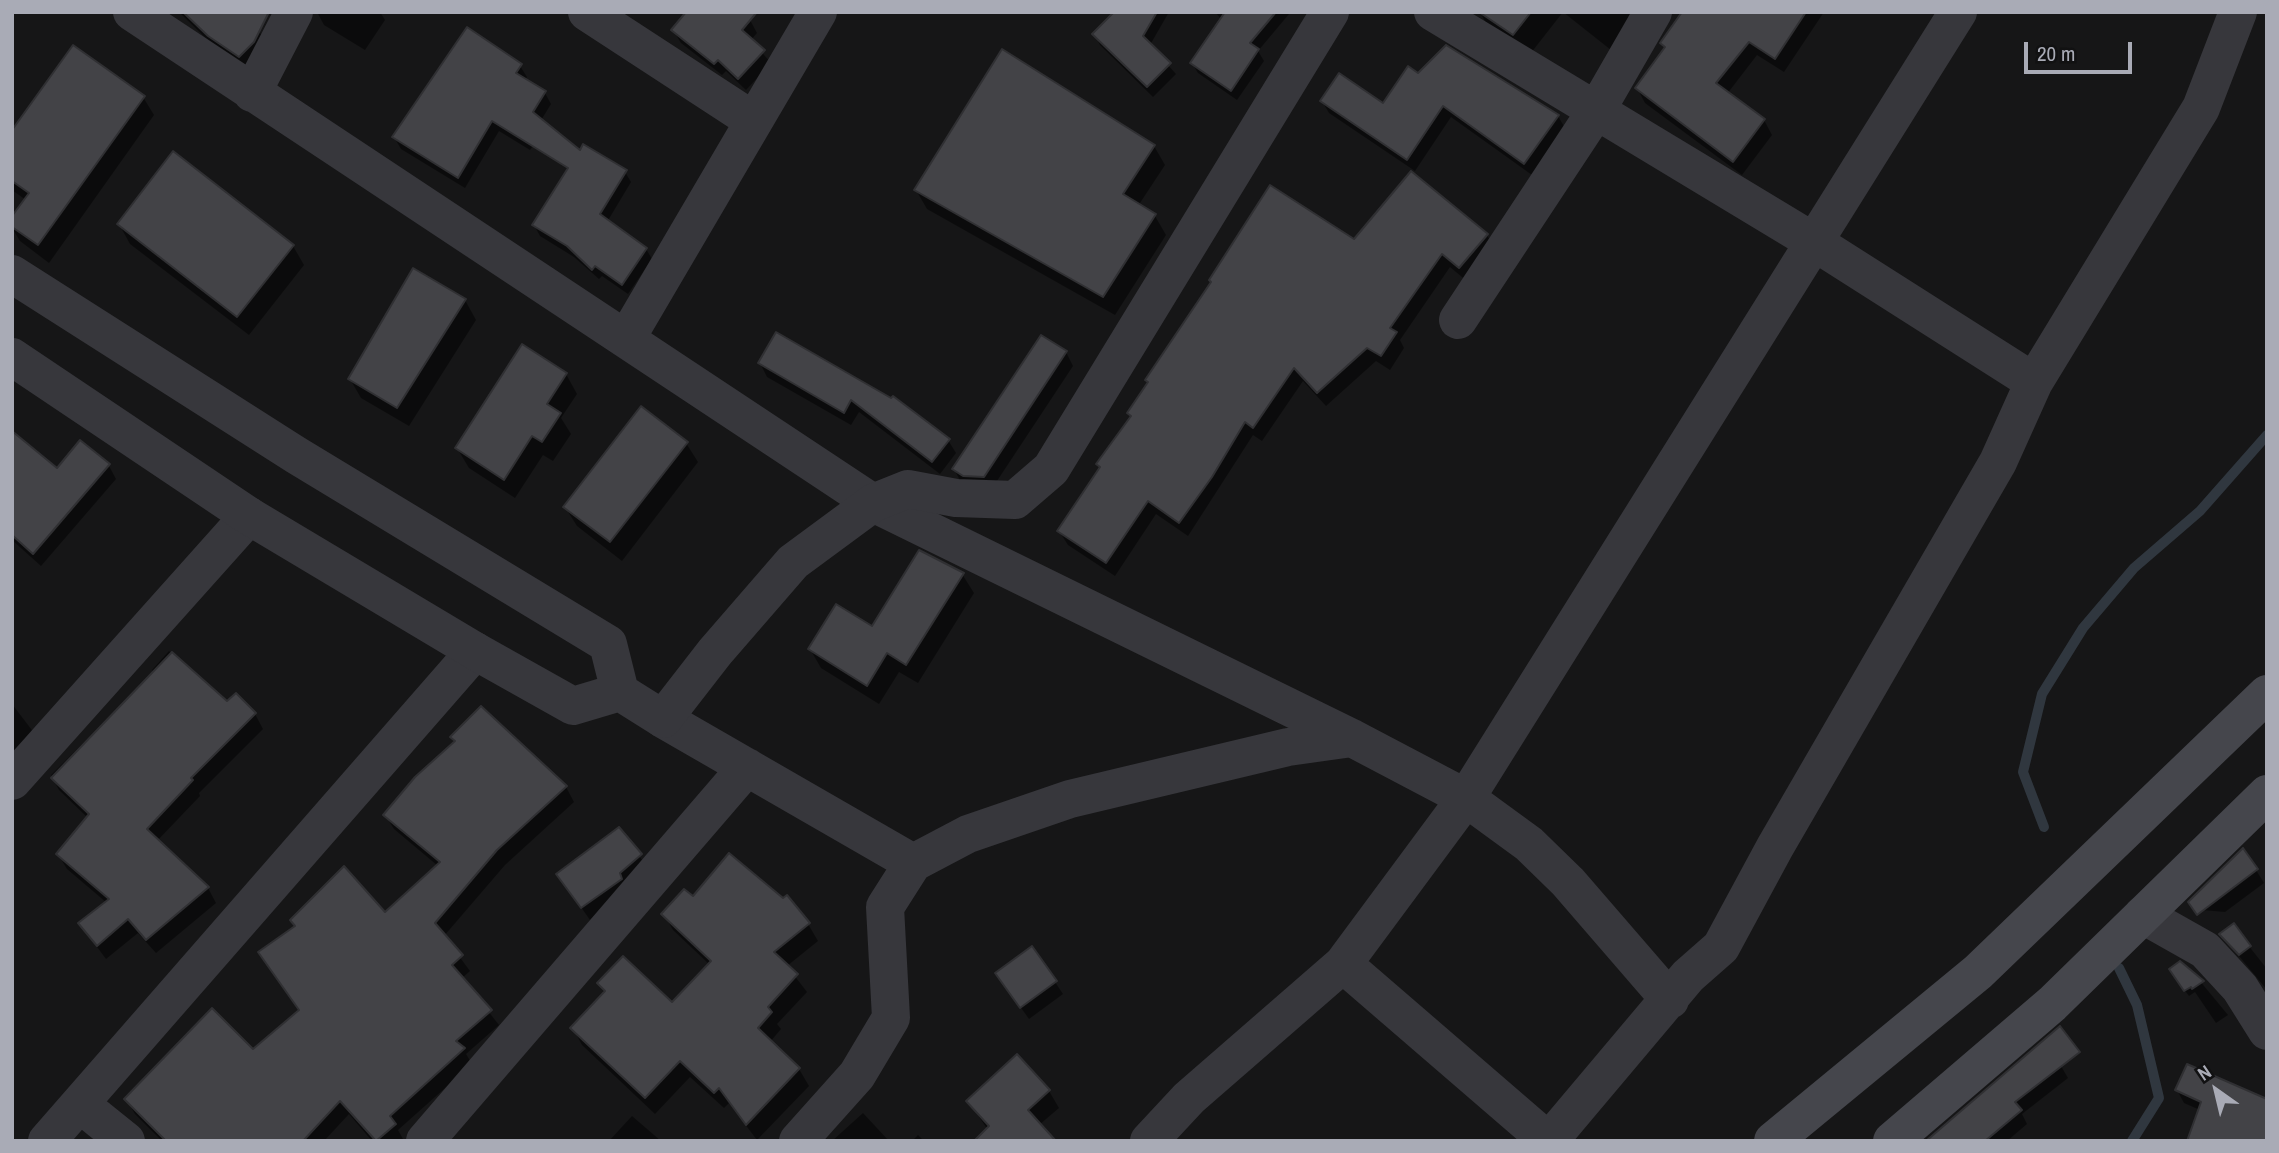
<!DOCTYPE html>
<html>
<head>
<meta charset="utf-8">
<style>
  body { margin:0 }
  #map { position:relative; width:2279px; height:1153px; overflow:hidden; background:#161617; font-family:"Archivo Narrow",sans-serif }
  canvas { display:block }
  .frame { position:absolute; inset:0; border:14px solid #a9abb6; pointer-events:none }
  .north { position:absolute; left:2181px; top:1055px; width:70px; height:70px; -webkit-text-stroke:5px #111112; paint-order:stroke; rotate:326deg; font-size:19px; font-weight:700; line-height:28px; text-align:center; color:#a9abb6 }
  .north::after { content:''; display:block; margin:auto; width:24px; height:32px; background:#a9abb6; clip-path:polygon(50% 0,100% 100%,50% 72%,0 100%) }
  .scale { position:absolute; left:2024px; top:42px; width:108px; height:32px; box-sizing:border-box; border:4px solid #a9abb6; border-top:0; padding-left:9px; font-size:21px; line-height:24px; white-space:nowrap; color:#a9abb6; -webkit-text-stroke:5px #111112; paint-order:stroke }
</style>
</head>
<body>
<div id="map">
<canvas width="2279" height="1153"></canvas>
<div class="frame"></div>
<div class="north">N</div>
<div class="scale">20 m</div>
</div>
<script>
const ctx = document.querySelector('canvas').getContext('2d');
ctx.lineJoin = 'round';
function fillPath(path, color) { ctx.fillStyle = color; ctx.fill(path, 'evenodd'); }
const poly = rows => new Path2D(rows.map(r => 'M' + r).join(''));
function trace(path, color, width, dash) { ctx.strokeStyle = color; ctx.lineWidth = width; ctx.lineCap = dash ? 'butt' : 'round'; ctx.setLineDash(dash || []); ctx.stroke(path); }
const shadow = poly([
  [179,12,219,12,259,31,266,43,247,68,217,49],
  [380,12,385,20,365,50,324,25,317,12],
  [1114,12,1169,12,1150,45,1176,74,1153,97,1100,45,1094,34],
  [1215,12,1289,14,1258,51,1264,61,1237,100,1198,73,1192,63,1222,20],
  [1480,12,1632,12,1611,50,1563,12,1527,58,1494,38],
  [1685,12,1824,12,1784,72,1757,55,1727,94,1764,120,1772,135,1742,175,1645,103,1637,88,1666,49,1662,44],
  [750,20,757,33,751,40,771,63,746,90,726,71,722,75,681,43,673,30],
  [520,66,527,77,525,80,545,93,551,104,540,122,545,130,530,150,499,131,465,188,401,149,394,137],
  [1418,75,1558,116,1565,128,1532,175,1451,117,1415,171,1329,113,1322,101,1383,105],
  [143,97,154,115,49,263,20,241,12,228,12,219,26,200,12,190,12,133],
  [1154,146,1165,165,1138,206,1155,216,1166,235,1115,315,927,209,916,190],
  [625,172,631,182,607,222,646,249,652,259,628,294,602,276,599,279,574,257,540,236,534,225],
  [119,224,293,246,304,265,249,335,130,244],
  [1487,235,1495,250,1468,282,1450,267,1400,340,1404,348,1390,370,1376,361,1326,406,1303,381,1262,441,1253,435,1188,536,1156,514,1115,576,1068,545,1059,531,1101,469,1098,464,1132,418,1129,413,1354,241],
  [465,300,476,320,409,426,361,398,350,379],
  [777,334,948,440,956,453,940,474,859,412,851,425,767,377,760,363],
  [1066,352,1073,366,991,490,961,482,954,469],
  [566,374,577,394,561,418,571,434,553,461,543,455,515,498,469,468,457,448],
  [12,433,57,470,109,466,116,479,41,566,12,540],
  [686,443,698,462,622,561,577,526,565,507],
  [962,574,974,593,918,683,899,672,879,704,821,668,810,649,873,629],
  [169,651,227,704,255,714,263,729,199,793,200,796,157,841,208,888,216,903,156,953,138,933,106,959,80,924,107,903,67,869,58,854,88,818,59,790,51,775,154,673,152,670],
  [12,704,41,742,12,769],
  [481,708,566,787,574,802,505,865,444,936,470,971,462,978,499,1025,466,1054,472,1064,398,1130,403,1139,401,1141,372,1141,349,1114,324,1141,162,1141,135,1114,126,1099,253,1052,300,1012,260,953,385,914,438,866,394,829,385,815,456,742,453,737],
  [619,829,648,868,590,920,558,874],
  [2256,870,2264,883,2225,912,2202,910],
  [693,899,808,924,818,941,787,966,807,992,777,1024,781,1029,770,1042,799,1069,809,1086,757,1140,729,1103,724,1108,690,1077,655,1114,582,1045,573,1028,605,994,599,984,672,1005,710,965,673,930,664,914],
  [2233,926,2267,969,2267,990,2221,934],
  [2180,963,2190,969,2228,1015,2216,1023,2195,992,2189,996,2174,976],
  [997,974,1055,982,1063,994,1029,1019],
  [2061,1066,2068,1078,2022,1114,2027,1124,2007,1141,1929,1141],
  [2177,1090,2267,1101,2200,1110,2184,1103],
  [1049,1091,1059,1108,1039,1125,988,1130,968,1101],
  [863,1113,889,1141,832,1141],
  [632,1116,661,1141,609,1141],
  [918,1135,924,1141,912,1141]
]);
const stream = poly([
  [2044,827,2023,772,2042,694,2083,628,2134,568,2200,511,2267,435],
  [2119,968,2137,1005,2159,1098,2132,1141]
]);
const building = poly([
  [183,12,269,12,254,42,239,57,208,36,183,12],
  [686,12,757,12,742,30,765,50,738,79,718,60,714,64,671,30,686,12],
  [1114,12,1157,12,1143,36,1171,63,1147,87,1092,34,1114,12],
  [1225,12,1276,12,1250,43,1259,49,1231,91,1190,63,1225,12],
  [1479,12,1531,12,1513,35,1479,12],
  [1682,12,1806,12,1775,59,1749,42,1716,83,1765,119,1733,162,1635,88,1665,47,1660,43,1682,12],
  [467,27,522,64,516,73,546,91,533,112,580,150,583,144,627,170,600,214,647,248,622,285,595,266,592,270,567,246,532,225,568,168,492,121,458,178,392,137,467,27],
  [73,45,145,96,38,245,12,227,12,216,29,193,12,181,12,130,73,45],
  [1446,45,1559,115,1524,164,1443,106,1407,160,1320,101,1339,73,1383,103,1408,66,1418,73,1446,45],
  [1002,49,1155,145,1123,194,1156,214,1103,297,914,190,1002,49],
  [173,151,294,245,237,317,117,224,173,151],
  [1411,171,1488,234,1459,268,1442,254,1390,328,1397,332,1381,356,1367,348,1317,393,1294,368,1253,428,1245,422,1212,477,1179,523,1148,501,1106,563,1057,531,1100,467,1096,464,1131,416,1127,413,1148,382,1145,380,1211,282,1209,280,1270,185,1354,239,1411,171],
  [413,268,466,299,397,408,348,379,413,268],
  [776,332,891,398,893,396,950,439,932,462,851,400,844,413,758,363,776,332],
  [1041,335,1067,351,984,477,963,476,952,469,1041,335],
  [522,344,567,373,547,404,561,413,542,442,532,436,504,480,455,448,522,344],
  [641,406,688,442,610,542,563,507,641,406],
  [12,431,57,468,80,440,110,464,33,554,12,535,12,431],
  [919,550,964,573,906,665,887,653,867,686,808,649,836,604,872,626,919,550],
  [172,652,227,701,236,693,256,713,191,778,193,780,147,829,209,887,146,940,128,919,97,946,78,923,109,899,56,854,89,814,51,778,172,652],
  [481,706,567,786,497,850,435,923,463,955,452,965,492,1010,456,1041,465,1048,390,1116,396,1124,376,1141,340,1101,303,1141,166,1141,124,1099,212,1008,253,1049,299,1010,258,952,295,926,290,920,344,866,385,912,440,862,383,815,415,777,455,741,450,737,481,706],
  [619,827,642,854,620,873,622,879,581,908,556,874,619,827],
  [2243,848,2258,869,2197,915,2188,902,2243,848],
  [729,853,783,898,787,895,810,923,774,952,798,974,768,1007,772,1012,758,1028,800,1068,746,1125,719,1088,714,1093,680,1061,645,1098,570,1028,605,991,597,983,623,956,672,1002,711,961,661,914,684,889,693,896,729,853],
  [2234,923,2251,946,2239,955,2219,934,2234,923],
  [1032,946,1057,981,1020,1008,995,973,1032,946],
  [2180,961,2204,981,2192,989,2191,987,2184,991,2169,969,2180,961],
  [2060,1026,2080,1052,2015,1102,2022,1110,1985,1141,1926,1141,2060,1026],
  [1017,1054,1050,1090,1028,1110,1056,1141,974,1141,989,1126,966,1101,1017,1054],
  [2187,1064,2267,1099,2267,1141,2187,1141,2201,1102,2175,1090,2187,1064]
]);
const minor = poly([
  [132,12,873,503,1352,738,1466,798,1529,844,1568,882,1670,1000],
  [587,12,754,121],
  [1433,12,1814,242,2034,382],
  [252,93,294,12],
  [1458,320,1596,111,1653,12],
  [626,339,818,12],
  [663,719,913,863],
  [12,781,249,516],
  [2143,915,2205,950,2240,988,2267,1031],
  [1343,964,1548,1141],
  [80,1104,126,1141],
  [47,1141,475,651],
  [425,1141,747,767],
  [798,1141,857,1075,891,1018,885,907,913,863,968,834,1070,799,1288,747,1352,738],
  [1149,1141,1189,1098,1343,964,1466,798,1958,12],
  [1549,1141,1688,976,1721,947,1775,847,1998,462,2034,382,2201,108,2238,12]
]);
const tertiary = poly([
  [12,274,296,455,608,644,620,692,663,719,715,652,793,562,873,503,908,489,956,498,1015,500,1051,469,1330,12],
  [12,357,249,516,475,651,573,706,620,692]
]);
const secondary = poly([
  [1773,1141,1978,972,2267,694],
  [1892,1141,2052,1004,2267,794]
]);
fillPath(shadow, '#0007');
trace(stream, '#30373f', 10);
fillPath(building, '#434347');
trace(building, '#303033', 2);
trace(minor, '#37373c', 38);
trace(tertiary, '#37373c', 38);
trace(secondary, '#45464c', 38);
</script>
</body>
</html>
